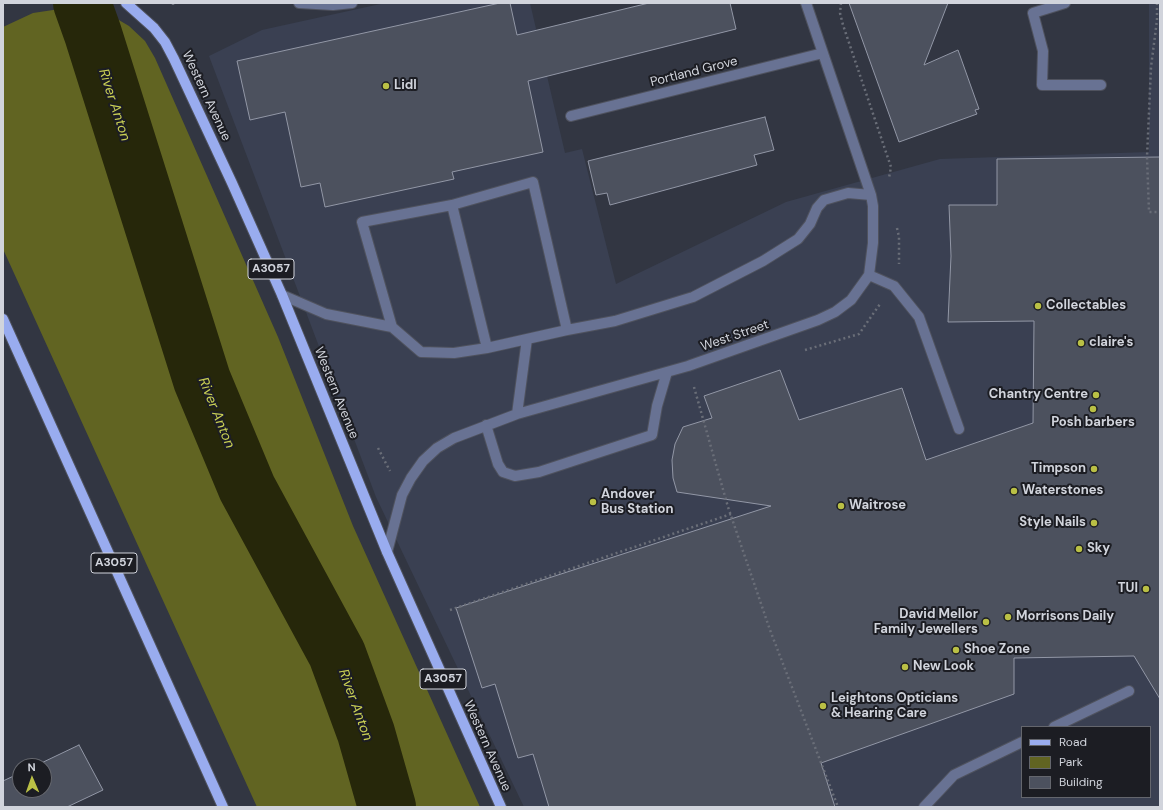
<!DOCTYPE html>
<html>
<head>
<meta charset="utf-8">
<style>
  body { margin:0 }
  #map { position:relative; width:1163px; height:810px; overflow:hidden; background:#323642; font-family:"DM Sans",sans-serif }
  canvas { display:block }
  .frame { position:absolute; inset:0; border:4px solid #d1d4dc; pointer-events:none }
  .legend { position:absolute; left:1021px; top:726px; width:130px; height:72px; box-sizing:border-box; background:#1c1d23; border:1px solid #64666d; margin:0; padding:5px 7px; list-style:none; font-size:12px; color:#d1d4dc }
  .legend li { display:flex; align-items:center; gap:8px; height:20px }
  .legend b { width:20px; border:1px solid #64666d }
  .north { position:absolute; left:12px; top:758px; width:40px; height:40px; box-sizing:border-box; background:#1c1d23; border:1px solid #64666d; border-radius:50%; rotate:358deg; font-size:11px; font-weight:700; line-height:16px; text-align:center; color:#d1d4dc }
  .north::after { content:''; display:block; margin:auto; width:14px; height:18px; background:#bac045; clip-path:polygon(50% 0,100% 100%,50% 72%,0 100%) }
</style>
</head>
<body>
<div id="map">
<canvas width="1163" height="810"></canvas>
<div class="frame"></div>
<ul class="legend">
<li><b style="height:5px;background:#99acef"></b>Road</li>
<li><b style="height:11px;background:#616422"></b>Park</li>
<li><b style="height:11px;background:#4c515e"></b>Building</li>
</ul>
<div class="north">N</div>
</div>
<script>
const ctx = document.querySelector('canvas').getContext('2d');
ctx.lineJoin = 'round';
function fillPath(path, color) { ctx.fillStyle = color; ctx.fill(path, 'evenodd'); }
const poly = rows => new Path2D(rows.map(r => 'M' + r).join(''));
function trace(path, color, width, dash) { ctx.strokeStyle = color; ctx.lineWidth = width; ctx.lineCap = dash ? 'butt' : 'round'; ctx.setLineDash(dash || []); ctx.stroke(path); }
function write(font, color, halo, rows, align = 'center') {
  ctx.font = font + ' "DM Sans",sans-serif'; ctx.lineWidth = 4; ctx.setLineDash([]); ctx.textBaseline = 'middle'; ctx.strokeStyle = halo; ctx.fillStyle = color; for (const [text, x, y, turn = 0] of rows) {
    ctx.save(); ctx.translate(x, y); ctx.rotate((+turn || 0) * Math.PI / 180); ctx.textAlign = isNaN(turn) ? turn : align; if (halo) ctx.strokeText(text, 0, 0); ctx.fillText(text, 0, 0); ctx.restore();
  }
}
const built = poly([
  [385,3,530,3,565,153,582,149,616,284,786,202,940,159,1149,152,1149,3,1160,3,1160,807,524,807,376,497,209,56,262,30],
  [1022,727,1150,727,1150,797,1022,797]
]);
const green = poly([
  [73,7,93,9,112,16,129,26,145,41,155,58,278,337,353,526,480,807,257,807,3,249,3,27,33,13]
]);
const river = poly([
  [82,3,93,34,202,380,247,488,337,654,366,733,387,807]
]);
const building = poly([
  [500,3,510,3,517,35,649,3,730,3,736,29,528,81,543,152,452,172,454,179,325,207,320,183,301,187,285,112,250,120,237,61,500,3],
  [849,3,948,3,924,65,958,50,979,109,975,110,977,114,899,142,849,3],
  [765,117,774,150,754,155,757,165,610,205,607,193,596,195,588,161,765,117],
  [1160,157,1160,699,1134,656,1014,658,1014,694,821,763,835,807,549,807,533,754,518,758,495,684,482,688,456,608,771,506,677,492,673,478,672,460,675,444,683,427,712,418,704,396,780,370,799,420,902,388,926,460,1033,423,1034,321,948,322,951,256,949,205,997,205,997,159,1160,157],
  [79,745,103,790,67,807,3,807,3,781,20,773,20,790,44,790,44,766,35,766,79,745]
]);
const path = poly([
  [173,3,173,5],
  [841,3,840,13,843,25,891,167,889,178],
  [1157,3,1157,20,1151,67,1147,157,1149,212,1160,212],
  [897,228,899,237,899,264],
  [805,350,859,334,880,304],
  [694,387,728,507,770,630,838,807],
  [378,448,390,471],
  [450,610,731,514]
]);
const minor = poly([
  [299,3,333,5,352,3],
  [1065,3,1033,13,1043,51,1042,85,1101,85],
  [571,116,823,53],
  [869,275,894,286,919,317,959,429],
  [282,295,326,314,392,327,421,352,454,353,487,348,452,205,533,182,567,330,527,339,517,414],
  [392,327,362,222,452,205],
  [567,330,615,321,693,297,763,261,798,239,810,224,817,208,824,200,848,193,871,195],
  [487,348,527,339],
  [486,425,498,464,503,472,515,476,539,472,652,435,657,406,667,372],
  [387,552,402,495,411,478,423,461,437,448,454,438,517,414,688,366,818,320,835,312,851,300,869,275,873,243,873,206,871,195,806,3],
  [1054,727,1129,691],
  [924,807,954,775,1022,742]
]);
const major = poly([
  [126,3,154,28,165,42,174,59,232,183,282,295,387,552,501,807],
  [3,319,223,807]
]);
const markers = [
  [386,86,4,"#bac045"],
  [1038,306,4,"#bac045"],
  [1081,343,4,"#bac045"],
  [1096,395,4,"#bac045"],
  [1093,409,4,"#bac045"],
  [1094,469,4,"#bac045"],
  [1014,491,4,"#bac045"],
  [593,502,4,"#bac045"],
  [841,506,4,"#bac045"],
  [1094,523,4,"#bac045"],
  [1079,549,4,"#bac045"],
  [1146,589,4,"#bac045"],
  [1008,617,4,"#bac045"],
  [986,622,4,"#bac045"],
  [956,650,4,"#bac045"],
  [905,667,4,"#bac045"],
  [823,706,4,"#bac045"]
];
const shields = [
  [271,269,46],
  [114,563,46],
  [443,679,46]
];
const shieldNames = [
  ["A3057",271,269],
  ["A3057",114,563],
  ["A3057",443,679]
];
const streetNames = [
  ["Portland Grove",694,72,-14],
  ["Western Avenue",206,96,65],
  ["West Street",735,336,-19],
  ["Western Avenue",336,393,68],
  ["Western Avenue",487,746,66]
];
const poiNames = [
  ["Lidl",394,86],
  ["Collectables",1046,306],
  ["claire's",1089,343],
  ["Chantry Centre",1088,395,"right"],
  ["Posh barbers",1093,423,"center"],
  ["Timpson",1086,469,"right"],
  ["Waterstones",1022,491],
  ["Andover",601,495],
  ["Bus Station",601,510],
  ["Waitrose",849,506],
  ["Style Nails",1086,523,"right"],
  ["Sky",1087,549],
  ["TUI",1138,589,"right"],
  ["David Mellor",978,615,"right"],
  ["Family Jewellers",978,630,"right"],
  ["Morrisons Daily",1016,617],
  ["Shoe Zone",964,650],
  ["New Look",913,667],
  ["Leightons Opticians",831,699],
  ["& Hearing Care",831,714]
];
const waterNames = [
  ["River Anton",114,105,72],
  ["River Anton",216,413,68],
  ["River Anton",355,705,70]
];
fillPath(built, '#3a4052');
fillPath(green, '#616422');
trace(river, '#26270a', 58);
fillPath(building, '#4c515e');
trace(building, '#9297a6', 1);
trace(minor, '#4f525e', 12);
trace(major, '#4f525e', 12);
trace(path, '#6a6e78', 2.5, [2, 3]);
trace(minor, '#687293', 10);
trace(major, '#99acef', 10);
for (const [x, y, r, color] of markers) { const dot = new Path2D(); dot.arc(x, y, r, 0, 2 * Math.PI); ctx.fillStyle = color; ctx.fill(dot); trace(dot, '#1c1d23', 1.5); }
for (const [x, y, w] of shields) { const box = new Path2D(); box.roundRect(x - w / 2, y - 10, w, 20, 3); ctx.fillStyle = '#1c1d23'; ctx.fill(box); trace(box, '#d1d4dc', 1); }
write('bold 12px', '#d1d4dc', null, shieldNames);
write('13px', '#d1d4dc', '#1c1d23', streetNames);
write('bold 13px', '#d1d4dc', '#1c1d23', poiNames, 'left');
write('italic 14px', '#c9cf54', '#1c1d23', waterNames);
</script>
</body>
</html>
